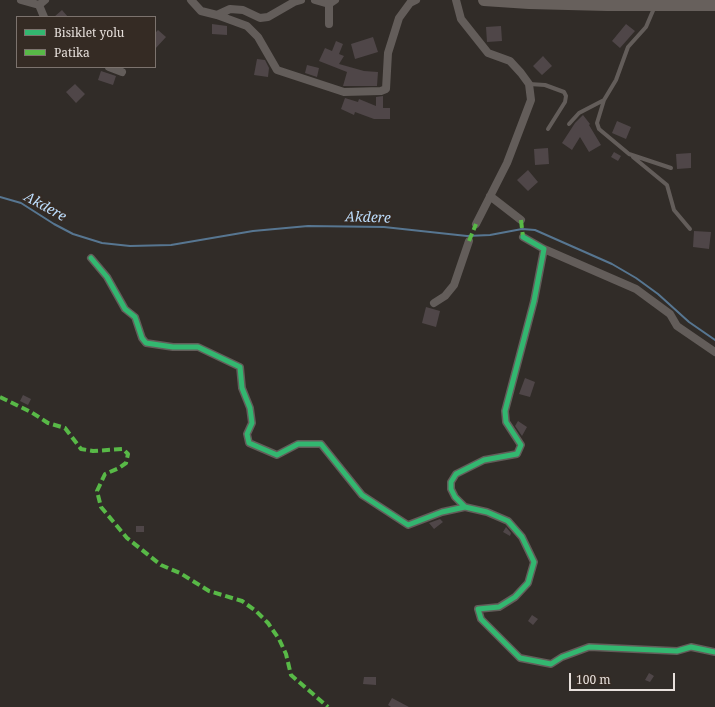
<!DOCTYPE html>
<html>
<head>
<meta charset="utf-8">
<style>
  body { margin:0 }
  #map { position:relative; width:715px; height:707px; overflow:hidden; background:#312c28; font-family:"Noto Serif",serif }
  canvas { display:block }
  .legend { position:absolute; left:16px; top:16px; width:140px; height:52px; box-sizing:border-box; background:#352b24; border:1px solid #7c736e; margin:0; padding:5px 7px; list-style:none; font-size:12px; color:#e7e0dc }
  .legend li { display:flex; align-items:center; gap:8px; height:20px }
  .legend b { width:20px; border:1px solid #7c736e }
  .scale { position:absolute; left:569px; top:673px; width:106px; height:18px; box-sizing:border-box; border:2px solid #e7e0dc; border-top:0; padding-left:5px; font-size:12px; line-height:14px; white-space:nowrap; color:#e7e0dc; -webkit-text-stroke:3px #352b24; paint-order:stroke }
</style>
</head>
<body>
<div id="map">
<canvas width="715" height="707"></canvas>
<ul class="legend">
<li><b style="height:5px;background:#33b770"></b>Bisiklet yolu</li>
<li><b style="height:5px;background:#58b947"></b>Patika</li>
</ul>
<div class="scale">100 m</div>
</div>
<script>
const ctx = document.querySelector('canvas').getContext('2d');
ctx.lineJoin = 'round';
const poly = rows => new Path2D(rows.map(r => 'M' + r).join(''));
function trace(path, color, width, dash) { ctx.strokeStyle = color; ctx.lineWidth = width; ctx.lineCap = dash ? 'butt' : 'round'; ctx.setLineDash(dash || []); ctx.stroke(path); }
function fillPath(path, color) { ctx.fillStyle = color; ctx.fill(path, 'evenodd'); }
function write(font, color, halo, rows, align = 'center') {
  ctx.font = font + ' "Noto Serif",serif'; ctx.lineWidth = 4; ctx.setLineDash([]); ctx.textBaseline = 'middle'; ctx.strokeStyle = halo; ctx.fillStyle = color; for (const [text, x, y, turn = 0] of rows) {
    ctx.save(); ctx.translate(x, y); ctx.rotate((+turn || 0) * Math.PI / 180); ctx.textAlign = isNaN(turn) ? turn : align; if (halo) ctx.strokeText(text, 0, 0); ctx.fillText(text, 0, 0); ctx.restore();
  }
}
const stream = poly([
  [0,197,21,203,54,224,73,234,102,243,130,246,171,245,253,231,308,226,384,227,467,236,490,235,522,229,535,230,612,264,636,278,658,294,689,322,715,340]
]);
const building = poly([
  [62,10,68,17,54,17],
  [212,24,227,26,227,35,212,34],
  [626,24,635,31,620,48,612,41],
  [501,26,502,41,487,42,486,27],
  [158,30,166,37,155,49,155,33],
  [373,37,378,52,355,59,351,44],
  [336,41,343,44,339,54,344,56,339,64,364,71,378,72,377,86,343,86,347,72,319,61,325,48,332,51],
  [543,56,552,66,542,75,533,66],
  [257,59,265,60,269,68,268,77,254,75],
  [307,65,319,68,317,77,305,73],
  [101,71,116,76,113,85,98,80],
  [75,84,85,94,76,103,66,92],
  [383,96,383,108,390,108,390,119,374,119,355,112,354,115,341,109,345,98,358,102,359,99,376,106,376,97],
  [583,115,590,124,589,125,601,145,589,152,580,137,572,150,562,143,575,123],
  [617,121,631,127,626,139,612,133],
  [548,148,549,164,535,165,534,149],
  [614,152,621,156,618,161,611,157],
  [691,153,691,168,677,169,676,154],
  [528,170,538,182,528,191,517,180],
  [694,231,711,232,709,249,693,247],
  [426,307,440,311,436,327,422,323],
  [525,378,535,382,530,397,519,394],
  [23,395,31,399,28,405,20,401],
  [518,421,527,427,522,436,515,426],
  [440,519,443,522,434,529,429,523],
  [136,526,144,526,144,532,136,532],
  [506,527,511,533,510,536,503,532],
  [532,615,538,619,533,625,528,621],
  [649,673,654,676,650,682,645,680],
  [364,677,376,677,376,685,363,684],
  [392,698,409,707,391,707,388,705]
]);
const service = poly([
  [529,84,545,85,564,92,566,96,565,102,548,129],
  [604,100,597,123,599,129,629,154,671,168],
  [569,124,579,113,604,100,616,80,628,47,646,27,655,6],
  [633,157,667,185,674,210,690,229]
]);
const minor = poly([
  [21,0,39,5,44,17],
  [191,0,201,11,217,15,230,9,243,10,260,18,268,17,294,2,301,0],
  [315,0,329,4],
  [456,0,461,19,488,53,510,61,521,73,529,84,531,100,507,163,476,224],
  [39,5,45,0],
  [217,15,247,26,258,37,277,70,344,92,381,91,386,89,388,53,399,18,410,3,416,0],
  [329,24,329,4,335,0],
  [109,67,122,72],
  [490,196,521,220],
  [523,237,544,249,534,301,505,411,506,422,521,445,517,454,484,460,456,474,451,482,451,489,455,497,465,507,487,512,508,521,522,537,534,562,528,583,515,597,499,607,478,609,481,619,520,658,551,664,562,657,589,647,677,651,691,647,715,652],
  [544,249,636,289,670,314,677,326,715,352],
  [91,258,107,277,125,309,135,317,142,338,146,343,173,347,198,347,240,367,242,388,250,408,252,423,247,434,249,443,277,455,298,444,321,444,362,495,408,525,442,512,465,507],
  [434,303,445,296,454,285,469,241]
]);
const secondary = poly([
  [484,0,529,3,607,5,715,5]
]);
const quiet = poly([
  [521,220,523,237],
  [469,241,476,224],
  [0,397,31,412,48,423,65,428,81,449,93,451,123,449,128,454,126,463,119,468,105,474,97,491,101,507,127,538,161,565,180,573,209,591,242,601,256,611,268,623,279,639,286,654,291,675,328,707]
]);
const cycleway = poly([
  [523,237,544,249,534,301,505,411,506,422,521,445,517,454,484,460,456,474,451,482,451,489,455,497,465,507,487,512,508,521,522,537,534,562,528,583,515,597,499,607,478,609,481,619,520,658,551,664,562,657,589,647,677,651,691,647,715,652],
  [91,258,107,277,125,309,135,317,142,338,146,343,173,347,198,347,240,367,242,388,250,408,252,423,247,434,249,443,277,455,298,444,321,444,362,495,408,525,442,512,465,507]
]);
const waterNames = [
  ["Akdere",45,207,29],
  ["Akdere",368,218,2]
];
trace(stream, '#577691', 2);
fillPath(building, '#4f4648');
trace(service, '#635d5a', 4);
trace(minor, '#635d5a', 8);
trace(secondary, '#67605c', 12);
trace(quiet, '#58b947', 4, [8, 4]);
trace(cycleway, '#33b770', 5);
write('italic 14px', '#bcdcfb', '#352b24', waterNames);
</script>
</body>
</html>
